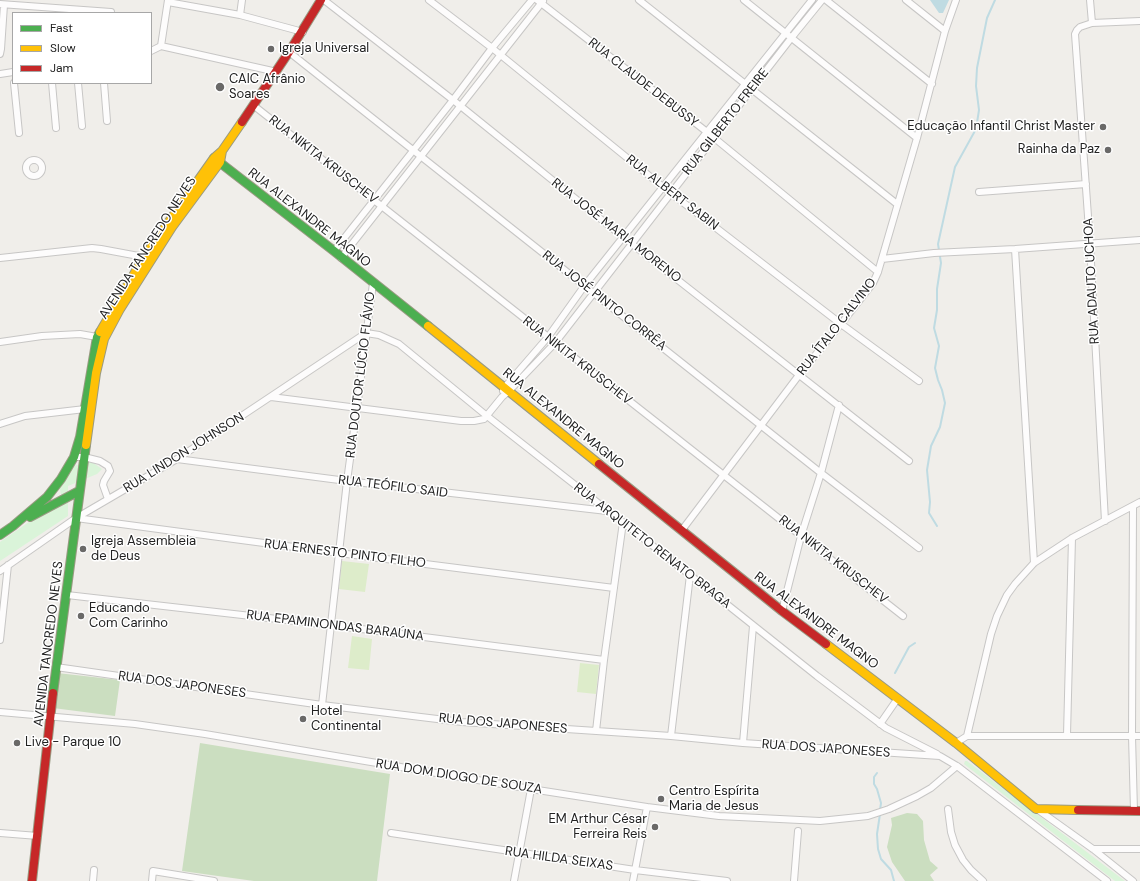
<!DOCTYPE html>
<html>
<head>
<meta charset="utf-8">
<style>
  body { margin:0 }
  #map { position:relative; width:1140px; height:881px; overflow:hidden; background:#f0eeea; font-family:"DM Sans",sans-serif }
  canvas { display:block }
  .legend { position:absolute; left:12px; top:12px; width:140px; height:72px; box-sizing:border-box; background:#fff; border:1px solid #a7a7a7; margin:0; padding:5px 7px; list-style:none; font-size:12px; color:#222 }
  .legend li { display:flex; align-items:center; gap:8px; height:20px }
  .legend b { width:20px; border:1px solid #a7a7a7 }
</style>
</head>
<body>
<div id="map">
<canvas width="1140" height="881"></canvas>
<ul class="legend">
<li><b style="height:5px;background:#4caf50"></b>Fast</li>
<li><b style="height:5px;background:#ffc107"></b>Slow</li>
<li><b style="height:5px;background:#c62828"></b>Jam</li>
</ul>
</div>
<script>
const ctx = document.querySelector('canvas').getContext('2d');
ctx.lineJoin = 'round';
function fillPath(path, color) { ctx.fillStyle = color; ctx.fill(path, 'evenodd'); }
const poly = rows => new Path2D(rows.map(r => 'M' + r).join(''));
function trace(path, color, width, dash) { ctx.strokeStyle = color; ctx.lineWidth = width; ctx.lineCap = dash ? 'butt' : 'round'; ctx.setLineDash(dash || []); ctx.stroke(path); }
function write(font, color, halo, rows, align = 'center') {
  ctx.font = font + ' "DM Sans",sans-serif'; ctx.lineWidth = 3; ctx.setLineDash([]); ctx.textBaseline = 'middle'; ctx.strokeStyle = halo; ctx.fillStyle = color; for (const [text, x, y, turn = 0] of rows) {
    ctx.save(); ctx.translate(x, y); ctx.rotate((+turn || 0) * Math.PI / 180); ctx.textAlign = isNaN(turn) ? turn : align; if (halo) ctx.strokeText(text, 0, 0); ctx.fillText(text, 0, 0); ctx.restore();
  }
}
const grass = poly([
  [342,561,369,564,365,592,339,589],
  [352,636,372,639,369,670,348,668],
  [580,663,599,665,596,694,577,692]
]);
const forest = poly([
  [57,673,120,680,115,716,53,708],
  [200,743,390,774,377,881,254,881,182,871],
  [907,813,917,814,923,821,924,840,930,861,938,868,930,875,934,881,905,881,892,862,887,847,892,825,891,818]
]);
const park = poly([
  [92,462,102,469,97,474,68,486,68,516,0,561,0,542,62,499,59,485,73,466],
  [965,761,967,761,1125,881,1115,881,964,764]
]);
const water = poly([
  [930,0,949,0,943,13,939,13]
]);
const stream = poly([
  [937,526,929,513,930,502,927,470,931,446,940,427,945,403,942,390,938,380,935,368,939,346,934,328,937,310,937,289,941,263,938,244,955,167,976,129,979,110,976,86,977,68,987,18,995,0],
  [895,673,909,647,915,643],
  [877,773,874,777,874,784,877,789,881,803,880,810],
  [880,814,877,834,878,849,881,859,891,870,894,881]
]);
const street = poly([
  [324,0,453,100,623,237,909,461],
  [429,0,492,48,663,187,841,324,919,381],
  [537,0,707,132,878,272],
  [639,0,897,204],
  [744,0,917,138],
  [826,0,932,84],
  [906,0,945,31],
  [1090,0,1092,23],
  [168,2,240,15,303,32],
  [0,4,111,12],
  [240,15,242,0],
  [161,46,168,0],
  [151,51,161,46,277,72],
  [289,52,821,473,919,548],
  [0,54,1,49,4,5],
  [0,74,13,72],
  [14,83,19,133],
  [52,83,56,128],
  [78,83,82,126],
  [104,83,107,121],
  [253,105,903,616],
  '26 168a8 8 0 1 1 16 0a8 8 0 1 1-16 0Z',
  [979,192,1086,184],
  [1015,249,1034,563],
  [334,251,453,100,492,48,532,0],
  [0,258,92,248,101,249,144,257],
  [341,258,543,1],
  [882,259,934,253,1015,249,1140,240],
  [366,333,379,335,399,344,487,416,690,575,817,676,886,728,937,754],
  [0,342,42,336,80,334,97,337],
  [503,391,504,388,548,337,585,285,812,0],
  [271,397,461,421,474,421,484,419,502,397,509,391,555,343,792,37,822,0],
  [0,424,25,416,85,409],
  [74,457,84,457,100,461,108,466,110,471,104,481,103,485,108,499],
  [177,459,347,481,607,511],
  [1133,507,1132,736,1134,811],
  [76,518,339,553,614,588],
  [1105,521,1090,244,1075,34,1077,30,1080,27,1092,23,1140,21],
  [682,530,799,375,841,324,873,283,878,272,917,138,945,31,956,0],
  [0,571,76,518,177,459,366,333],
  [67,595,330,625,604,660],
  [782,611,801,536,821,473,839,405],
  [0,640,8,565],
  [56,667,322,705,462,722,671,736,743,743,940,756,957,766,1107,881],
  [322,705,347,481,357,408,373,283],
  [0,712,135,724,205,734,531,789,647,807,719,816,820,821,868,816,889,809,917,796,931,788,957,766],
  [880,724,898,698],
  [596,731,604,660,623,522],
  [1067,735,1072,538],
  [671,736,690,575],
  [967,736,1140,736],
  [743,743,753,626],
  [956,743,967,736,991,634,997,616,1007,595,1015,584,1034,563,1072,538,1140,502],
  [948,809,951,832,955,845,963,860,971,870,983,881],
  [1037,809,1093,849,1133,881],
  [0,833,38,836],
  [391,833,635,870,727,881],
  [1093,849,1140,849],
  [93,881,94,870],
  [152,881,153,871,214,881],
  [514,881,531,789],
  [633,881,647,807],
  [794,881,798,831]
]);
const fast = poly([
  [214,158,334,251,428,326],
  [30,517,79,491],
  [0,535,13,526,47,497,61,479,74,457,80,437,97,337,100,332],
  [53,693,86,445]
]);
const slow = poly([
  [428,326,599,464],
  [100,332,144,257,214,158,222,151,242,122],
  [86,445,96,373,104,339,120,309,172,227,220,162,222,151],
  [826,644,956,743,1036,809,1078,810]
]);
const jam = poly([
  [242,122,289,52,321,0],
  [599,464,782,611,826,644],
  [1078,810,1140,811],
  [32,881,53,693]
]);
const markers = [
  [271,49,4,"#6a6968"],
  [220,87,5,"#6a6968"],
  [1103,127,4,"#6a6968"],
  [1108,150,4,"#6a6968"],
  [83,549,4,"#6a6968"],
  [81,616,4,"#6a6968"],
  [303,719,4,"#6a6968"],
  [17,743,4,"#6a6968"],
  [661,799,4,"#6a6968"],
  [655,827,4,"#6a6968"]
];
const poiNames = [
  ["Igreja Universal",279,49],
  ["CAIC Afrânio",229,80],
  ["Soares",229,95],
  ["Educação Infantil Christ Master",1095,127,"right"],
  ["Rainha da Paz",1100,150,"right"],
  ["Igreja Assembleia",91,542],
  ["de Deus",91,557],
  ["Educando",89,609],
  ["Com Carinho",89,624],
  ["Hotel",311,712],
  ["Continental",311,727],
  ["Live - Parque 10",25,743],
  ["Centro Espírita",669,792],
  ["Maria de Jesus",669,807],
  ["EM Arthur César",647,820,"right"],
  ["Ferreira Reis",647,835,"right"]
];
const streetNames = [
  ["RUA CLAUDE DEBUSSY",643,83,38],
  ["RUA GILBERTO FREIRE",726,122,-52],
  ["RUA NIKITA KRUSCHEV",323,160,38],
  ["RUA ALBERT SABIN",672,193,38],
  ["RUA ALEXANDRE MAGNO",309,218,38],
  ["RUA JOSÉ MARIA MORENO",616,231,38],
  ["AVENIDA TANCREDO NEVES",148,248,-57],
  ["RUA ADAUTO UCHOA",1092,281,-93],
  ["RUA JOSÉ PINTO CORRÊA",604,301,38],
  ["RUA ÍTALO CALVINO",837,327,-52],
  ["RUA NIKITA KRUSCHEV",577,361,38],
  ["RUA DOUTOR LÚCIO FLÁVIO",361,375,-83],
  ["RUA ALEXANDRE MAGNO",563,419,39],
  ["RUA LINDON JOHNSON",184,453,-32],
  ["RUA TEÓFILO SAID",393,487,7],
  ["RUA ARQUITETO RENATO BRAGA",652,546,38],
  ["RUA ERNESTO PINTO FILHO",345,554,7],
  ["RUA NIKITA KRUSCHEV",833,560,38],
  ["RUA ALEXANDRE MAGNO",816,621,37],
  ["RUA EPAMINONDAS BARAÚNA",335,626,7],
  ["AVENIDA TANCREDO NEVES",49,644,-83],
  ["RUA DOS JAPONESES",182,685,8],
  ["RUA DOS JAPONESES",503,724,5],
  ["RUA DOS JAPONESES",826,749,4],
  ["RUA DOM DIOGO DE SOUZA",459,777,9],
  ["RUA HILDA SEIXAS",559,859,8]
];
fillPath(grass, '#ddecca');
fillPath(forest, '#cbdec0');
fillPath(park, '#daf4d9');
fillPath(water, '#bfdbe2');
trace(stream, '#bfdbe2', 2);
trace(street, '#c7c6c5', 8);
trace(fast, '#999a82', 10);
trace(slow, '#999a82', 10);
trace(jam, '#999a82', 10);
trace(street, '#fdfcfc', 6);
trace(fast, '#4caf50', 8);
trace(slow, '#ffc107', 8);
trace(jam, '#c62828', 8);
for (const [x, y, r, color] of markers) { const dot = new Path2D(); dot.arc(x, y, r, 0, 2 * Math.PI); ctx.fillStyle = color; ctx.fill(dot); trace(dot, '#fff', 1.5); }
write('13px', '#222', '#fff', poiNames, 'left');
write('13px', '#222', '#fff', streetNames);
</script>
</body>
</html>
